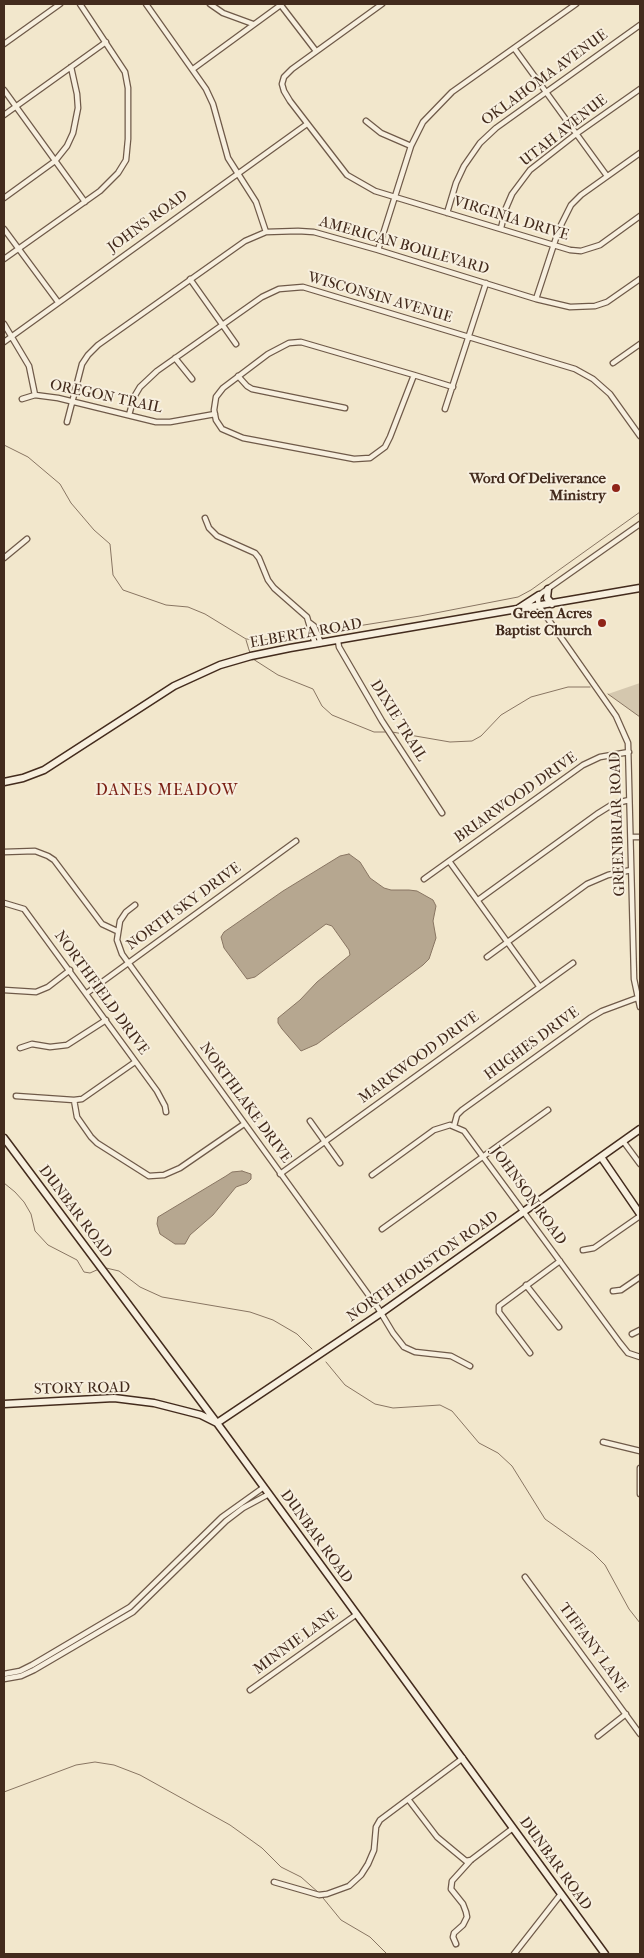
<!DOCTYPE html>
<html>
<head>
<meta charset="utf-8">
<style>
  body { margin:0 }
  #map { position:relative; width:644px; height:1958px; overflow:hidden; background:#f2e7cc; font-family:"IM FELL French Canon",serif }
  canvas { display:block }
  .frame { position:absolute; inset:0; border:5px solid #432b1d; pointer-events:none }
</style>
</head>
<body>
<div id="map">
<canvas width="644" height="1958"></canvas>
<div class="frame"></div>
</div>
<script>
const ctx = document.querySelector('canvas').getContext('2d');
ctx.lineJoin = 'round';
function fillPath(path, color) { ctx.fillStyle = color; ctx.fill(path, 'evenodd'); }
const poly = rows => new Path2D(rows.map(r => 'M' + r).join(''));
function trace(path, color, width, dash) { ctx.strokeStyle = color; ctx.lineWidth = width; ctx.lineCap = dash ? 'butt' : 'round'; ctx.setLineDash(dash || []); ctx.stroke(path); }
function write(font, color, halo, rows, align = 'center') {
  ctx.font = font + ' "IM FELL French Canon",serif'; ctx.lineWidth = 4; ctx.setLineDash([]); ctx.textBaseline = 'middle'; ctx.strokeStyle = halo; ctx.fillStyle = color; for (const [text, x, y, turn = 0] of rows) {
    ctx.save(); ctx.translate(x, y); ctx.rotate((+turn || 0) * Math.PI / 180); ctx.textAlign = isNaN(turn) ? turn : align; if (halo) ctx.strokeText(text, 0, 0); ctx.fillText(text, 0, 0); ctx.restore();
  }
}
const green = poly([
  [640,683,640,717,608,694]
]);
const water = poly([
  [349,854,360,862,370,878,384,888,391,890,409,890,417,891,433,900,436,906,433,921,436,938,429,959,423,965,317,1044,301,1051,282,1029,278,1023,278,1018,300,1000,317,982,350,955,349,950,332,926,326,924,255,977,247,979,224,948,221,937,224,932,283,891,340,856,349,854],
  [242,1171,251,1174,251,1179,247,1183,236,1187,213,1215,190,1235,185,1244,175,1244,160,1234,157,1224,158,1217,226,1176,232,1172,242,1171]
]);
const stream = poly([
  [4,445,28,457,60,484,71,503,94,530,110,544,113,575,123,590,166,605,188,607,205,614,246,639,281,640,308,638],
  [320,634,339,629,420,616,518,597,531,590,640,512],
  [246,640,250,653],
  [253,659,278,675,313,689,322,706,332,715,374,732,385,732],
  [608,694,640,717],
  [392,732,450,742,472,741,481,736,501,715,531,697,568,687,590,687],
  [4,1183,15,1192,24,1202,31,1214,35,1231,48,1245,77,1260,84,1272,90,1273,99,1269],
  [106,1268,119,1271,140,1287,162,1297,250,1312,273,1320,297,1334,312,1349],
  [326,1362,345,1385,375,1404,393,1408,440,1405,452,1411,479,1443,498,1453,512,1466,545,1519,593,1553,605,1565,629,1609,640,1623],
  [4,1792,76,1765,95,1762,114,1765,140,1775,230,1825,262,1848,281,1867,301,1877,319,1893],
  [323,1898,341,1920,370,1937,387,1954]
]);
const street = poly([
  [146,4,206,89,213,104,228,158,256,202,266,232],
  [210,4,223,13,253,24],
  [280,4,316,51],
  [382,4,292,69,284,77,282,84,284,91,290,101,347,175,375,191,570,250,581,251,600,245,640,216],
  [4,44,60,4],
  [514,48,607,176],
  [193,69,282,4],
  [4,90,85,202],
  [4,115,106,42],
  [366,121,381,133,411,146],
  [4,198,55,161,67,146,73,133,78,108,77,94,71,67],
  [447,213,456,183,464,166,480,143,496,128,640,25],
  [501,228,506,208,512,194,530,170,576,134,640,89],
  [4,229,58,302],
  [378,250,411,146,423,122,452,92,576,4],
  [4,259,100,191,118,173,126,160,128,139,128,88,125,72,80,4],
  [190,279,236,344],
  [536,299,559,229,571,205,581,195,640,153],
  [4,324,29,366,35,395],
  [4,342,307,124],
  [175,358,192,379],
  [613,363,640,344],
  [414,375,390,437,385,447,370,458,354,459,243,438,222,429,216,420,214,410,216,397,223,388,268,354,289,343,301,342,414,375,453,387],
  [238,376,247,386,252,389,345,408],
  [22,399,35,395,58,398,156,422,170,422,215,414],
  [445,409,486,283],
  [129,415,134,397,140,387,157,371,262,297,279,289,303,287,575,369,593,379,610,394,640,436],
  [67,422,82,364,88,355,98,345,245,241,266,232,298,231,314,232,378,250,536,299,570,307,595,306,607,302,640,279],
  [205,518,209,528,217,536,255,553,259,558,268,580,274,588,307,617,315,644],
  [640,524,539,595,538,600,539,606,616,716,628,743,634,979,640,1007],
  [4,558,27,539],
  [310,623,314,626,321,643],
  [338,641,339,647,382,721,442,813],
  [631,837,640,837],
  [4,852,35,851,48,856,54,860,102,924,117,931],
  [449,861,539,986],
  [424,879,583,765,600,757,629,752],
  [478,900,597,814,613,804,629,800],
  [4,903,24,909,157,1091,165,1106,166,1112],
  [135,905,126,912,120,921,117,940,122,954,378,1308,393,1333,404,1347,415,1352,451,1356,470,1366],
  [487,957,587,884,608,875,631,870],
  [4,990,36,992,48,987,70,970],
  [87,993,296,841],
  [20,1048,32,1044,50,1047,67,1045,106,1020],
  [16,1096,74,1100,82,1099,135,1062],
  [74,1100,77,1117,91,1137,97,1143,149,1176,164,1175,180,1168,244,1124],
  [310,1121,340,1163],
  [454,1126,457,1115,462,1110,590,1018,602,1011,637,998],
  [623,1141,640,1164],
  [280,1174,573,963],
  [372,1175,434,1130,450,1125,464,1131,620,1343,628,1353,640,1357],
  [382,1229,548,1110],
  [583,1250,594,1248,640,1216],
  [526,1285,559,1327],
  [613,1291,621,1290,640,1277],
  [632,1334,640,1330],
  [530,1353,499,1312,499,1306,560,1261],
  [603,1442,640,1451],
  [640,1468,640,1494],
  [525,1577,640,1734],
  [4,1674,20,1671,32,1665,130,1607,222,1517,264,1487],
  [4,1679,21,1676,34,1670,133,1612,226,1521,243,1508,269,1494],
  [250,1690,357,1614],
  [598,1736,626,1714],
  [408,1799,437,1837,466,1861,471,1860],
  [274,1882,319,1895,327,1894,349,1886,361,1875,368,1864,374,1850,376,1827,380,1820,463,1758],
  [456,1944,453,1937,454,1933,463,1925,467,1917,466,1912,463,1904,451,1889,452,1881,471,1860,513,1828],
  [514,1954,561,1894]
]);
const secondary = poly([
  [548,589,547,598,552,604],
  [519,608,539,595],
  [4,782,23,778,44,770,174,686,220,665,251,656,290,648,640,588],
  [4,1138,217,1423,605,1954],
  [601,1157,640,1214],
  [4,1404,114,1398,154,1403,201,1415,217,1423,381,1313,640,1129]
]);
const markers = [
  [616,488,5,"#8f2418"],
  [602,623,5,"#8f2418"]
];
const streetNames = [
  ["OKLAHOMA AVENUE",545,78,-36],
  ["UTAH AVENUE",564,131,-38],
  ["VIRGINIA DRIVE",511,219,17],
  ["JOHNS ROAD",148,222,-36],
  ["AMERICAN BOULEVARD",404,246,16],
  ["WISCONSIN AVENUE",380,298,16],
  ["OREGON TRAIL",106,397,12],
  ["ELBERTA ROAD",306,634,-10],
  ["DIXIE TRAIL",398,721,58],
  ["BRIARWOOD DRIVE",516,798,-35],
  ["GREENBRIAR ROAD",618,824,-92],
  ["NORTH SKY DRIVE",184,907,-36],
  ["NORTHFIELD DRIVE",101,993,54],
  ["HUGHES DRIVE",532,1044,-36],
  ["MARKWOOD DRIVE",419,1058,-36],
  ["NORTHLAKE DRIVE",245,1103,54],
  ["JOHNSON ROAD",528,1196,54],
  ["DUNBAR ROAD",75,1212,53],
  ["NORTH HOUSTON ROAD",423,1267,-35],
  ["STORY ROAD",82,1389,-1],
  ["DUNBAR ROAD",316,1537,54],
  ["MINNIE LANE",296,1642,-36],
  ["TIFFANY LANE",593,1648,54],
  ["DUNBAR ROAD",555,1864,54]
];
const poiNames = [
  ["Word Of Deliverance",606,479],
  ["Ministry",606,496],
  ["Green Acres",592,614],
  ["Baptist Church",592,631]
];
const neighbourhoodNames = [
  ["DANES MEADOW",167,791]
];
fillPath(green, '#d4c7ae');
fillPath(water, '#b6a790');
trace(water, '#887562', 1);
trace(stream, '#887562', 1);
trace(street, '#6f5a49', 7);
trace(secondary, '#432b1d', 9);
trace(street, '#f7efde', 4.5);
trace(secondary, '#f7efde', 6);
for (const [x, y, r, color] of markers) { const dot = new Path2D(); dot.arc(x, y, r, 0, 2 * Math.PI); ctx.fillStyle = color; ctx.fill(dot); trace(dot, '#f7efde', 2); }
write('15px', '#432b1d', '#f7efde', streetNames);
write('bold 15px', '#432b1d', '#f7efde', poiNames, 'right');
ctx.letterSpacing = '1px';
write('16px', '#7a1f14', '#f7efde', neighbourhoodNames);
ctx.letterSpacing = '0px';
</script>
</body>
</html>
